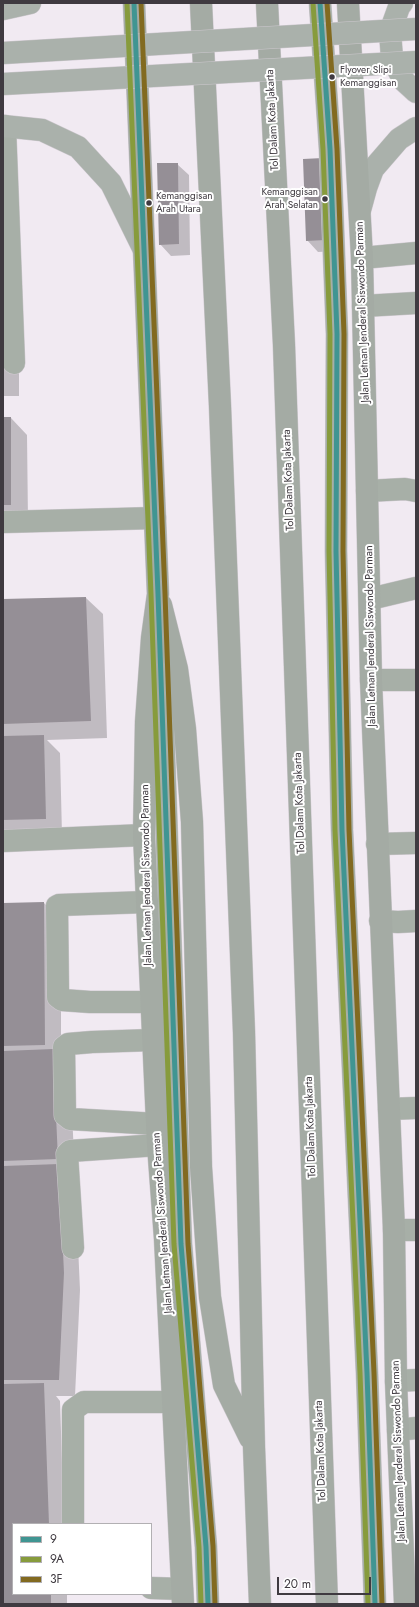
<!DOCTYPE html>
<html>
<head>
<meta charset="utf-8">
<style>
  body { margin:0 }
  #map { position:relative; width:419px; height:1607px; overflow:hidden; background:#f1eaf2; font-family:Jost,sans-serif }
  canvas { display:block }
  .frame { position:absolute; inset:0; border:4px solid #3f3a40; pointer-events:none }
  .legend { position:absolute; left:12px; top:1523px; width:140px; height:72px; box-sizing:border-box; background:#fff; border:1px solid #b2b0b3; margin:0; padding:5px 7px; list-style:none; font-size:12px; color:#3f3a40 }
  .legend li { display:flex; align-items:center; gap:8px; height:20px }
  .legend b { width:20px; border:1px solid #b2b0b3 }
  .scale { position:absolute; left:277px; top:1577px; width:94px; height:18px; box-sizing:border-box; border:2px solid #3f3a40; border-top:0; padding-left:5px; font-size:12px; line-height:14px; white-space:nowrap; color:#3f3a40; -webkit-text-stroke:3px #fff; paint-order:stroke }
</style>
</head>
<body>
<div id="map">
<canvas width="419" height="1607"></canvas>
<div class="frame"></div>
<ul class="legend">
<li><b style="height:5px;background:#409592"></b>9</li>
<li><b style="height:5px;background:#879b3c"></b>9A</li>
<li><b style="height:5px;background:#826a20"></b>3F</li>
</ul>
<div class="scale">20 m</div>
</div>
<script>
const ctx = document.querySelector('canvas').getContext('2d');
ctx.lineJoin = 'round';
function fillPath(path, color) { ctx.fillStyle = color; ctx.fill(path, 'evenodd'); }
const poly = rows => new Path2D(rows.map(r => 'M' + r).join(''));
function trace(path, color, width, dash) { ctx.strokeStyle = color; ctx.lineWidth = width; ctx.lineCap = dash ? 'butt' : 'round'; ctx.setLineDash(dash || []); ctx.stroke(path); }
function write(font, color, halo, rows, align = 'center') {
  ctx.font = font + ' Jost,sans-serif'; ctx.lineWidth = 4; ctx.setLineDash([]); ctx.textBaseline = 'middle'; ctx.strokeStyle = halo; ctx.fillStyle = color; for (const [text, x, y, turn = 0] of rows) {
    ctx.save(); ctx.translate(x, y); ctx.rotate((+turn || 0) * Math.PI / 180); ctx.textAlign = isNaN(turn) ? turn : align; if (halo) ctx.strokeText(text, 0, 0); ctx.fillText(text, 0, 0); ctx.restore();
  }
}
const shadow = poly([
  [304,160,337,251,318,252,307,240],
  [177,164,189,175,190,255,171,256,160,244],
  [3,184,19,200,19,396,3,396],
  [3,418,11,418,27,435,28,521,3,522],
  [86,598,103,614,107,738,47,740,60,753,62,835,3,837,3,600],
  [44,903,61,920,61,1058,70,1067,80,1290,75,1396,56,1396,60,1401,64,1524,13,1524,13,1594,67,1594,67,1604,3,1604,3,904]
]);
const building = poly([
  [323,158,326,240,306,241,303,159],
  [157,163,178,163,179,244,159,245],
  [3,417,11,417,11,505,3,505],
  [86,597,91,721,3,724,3,599],
  [44,735,46,819,3,820,3,736],
  [44,902,45,1045,3,1046,3,903],
  [53,1049,58,1159,3,1161,3,1051],
  [59,1164,64,1273,59,1380,3,1380,3,1166],
  [44,1383,49,1524,13,1524,13,1594,51,1594,51,1604,3,1604,3,1384]
]);
const minor = poly([
  [320,3,330,149,337,334,336,551,342,830,367,1373,375,1604],
  [5,126,14,363],
  [362,258,416,253],
  [363,306,416,303],
  [367,491,405,489,416,491],
  [3,522,155,518],
  [370,599,416,588],
  [160,639,181,1244,206,1547,208,1604],
  [371,680,416,680],
  [3,841,144,835],
  [377,844,416,843],
  [147,902,59,905,57,906,58,992,58,997,62,1000,90,1002,151,1002],
  [380,921,398,922,416,921],
  [153,1040,92,1042,68,1044,64,1047,65,1115,70,1119,157,1124],
  [389,1109,416,1108],
  [394,1230,416,1230],
  [73,1248,67,1154,70,1151,158,1145],
  [396,1381,416,1380],
  [398,1430,416,1428],
  [73,1524,73,1410,84,1402,173,1402],
  [151,1588,182,1589]
]);
const major = poly([
  [402,3,399,7,390,32,392,58,404,81,416,92],
  [3,9,30,3],
  [3,126,42,130,78,147,111,183,144,250],
  [360,210,366,188,373,169,399,139,416,128]
]);
const highway = poly([
  [134,3,158,594,152,638,146,722,144,835,158,1145,165,1239,183,1604],
  [201,3,220,406,244,1032,254,1447,260,1604],
  [267,3,284,345,327,1604],
  [348,3,362,258,371,680,394,1230,396,1381,405,1604],
  [161,605,177,669,185,729,192,822,201,1167,210,1297,224,1385,250,1438]
]);
const majorBridge = poly([
  [3,53,416,29],
  [3,84,416,62]
]);
const bus1 = poly([
  [134,3,158,594,181,1244,206,1547,208,1604],
  [320,3,330,149,337,334,336,551,342,830,367,1373,375,1604]
]);
const bus2 = poly([
  [127,3,151,594,174,1244,199,1547,201,1604],
  [313,3,323,149,330,334,329,551,335,830,360,1373,368,1604]
]);
const bus3 = poly([
  [141,3,165,594,188,1244,213,1546,215,1604],
  [327,3,337,149,344,334,343,551,349,830,374,1373,382,1604]
]);
const markers = [
  [332,77,3.5,"#3f3a40"],
  [325,199,3.5,"#3f3a40"],
  [149,203,3.5,"#3f3a40"]
];
const busNames = [
  ["Flyover Slipi",340,71],
  ["Kemanggisan",340,84],
  ["Kemanggisan",318,193,"right"],
  ["Arah Selatan",318,206,"right"],
  ["Kemanggisan",156,197],
  ["Arah Utara",156,210]
];
const streetNames = [
  ["Tol Dalam Kota Jakarta",273,120,-93],
  ["Jalan Letnan Jenderal Siswondo Parman",363,312,-92],
  ["Tol Dalam Kota Jakarta",289,480,-92],
  ["Jalan Letnan Jenderal Siswondo Parman",371,636,-91],
  ["Tol Dalam Kota Jakarta",300,803,-92],
  ["Jalan Letnan Jenderal Siswondo Parman",147,875,-91],
  ["Tol Dalam Kota Jakarta",311,1127,-92],
  ["Jalan Letnan Jenderal Siswondo Parman",163,1223,-94],
  ["Tol Dalam Kota Jakarta",321,1451,-92],
  ["Jalan Letnan Jenderal Siswondo Parman",399,1451,-92]
];
fillPath(shadow, '#0003');
fillPath(building, '#958f96');
trace(minor, '#cdc8ce', 23);
trace(major, '#cdc8ce', 23);
trace(highway, '#cdc8ce', 23);
trace(minor, '#a7afa7', 22);
trace(major, '#aab1ab', 22);
trace(highway, '#a4aba4', 22);
trace(majorBridge, '#cdc8ce', 23, []);
trace(majorBridge, '#aab1ab', 22);
trace(bus1, '#409592', 5);
trace(bus2, '#879b3c', 5);
trace(bus3, '#826a20', 5);
for (const [x, y, r, color] of markers) { const dot = new Path2D(); dot.arc(x, y, r, 0, 2 * Math.PI); ctx.fillStyle = color; ctx.fill(dot); trace(dot, '#fff', 1.5); }
write('10px', '#3f3a40', '#fff', busNames, 'left');
write('11px', '#3f3a40', '#fff', streetNames);
</script>
</body>
</html>
